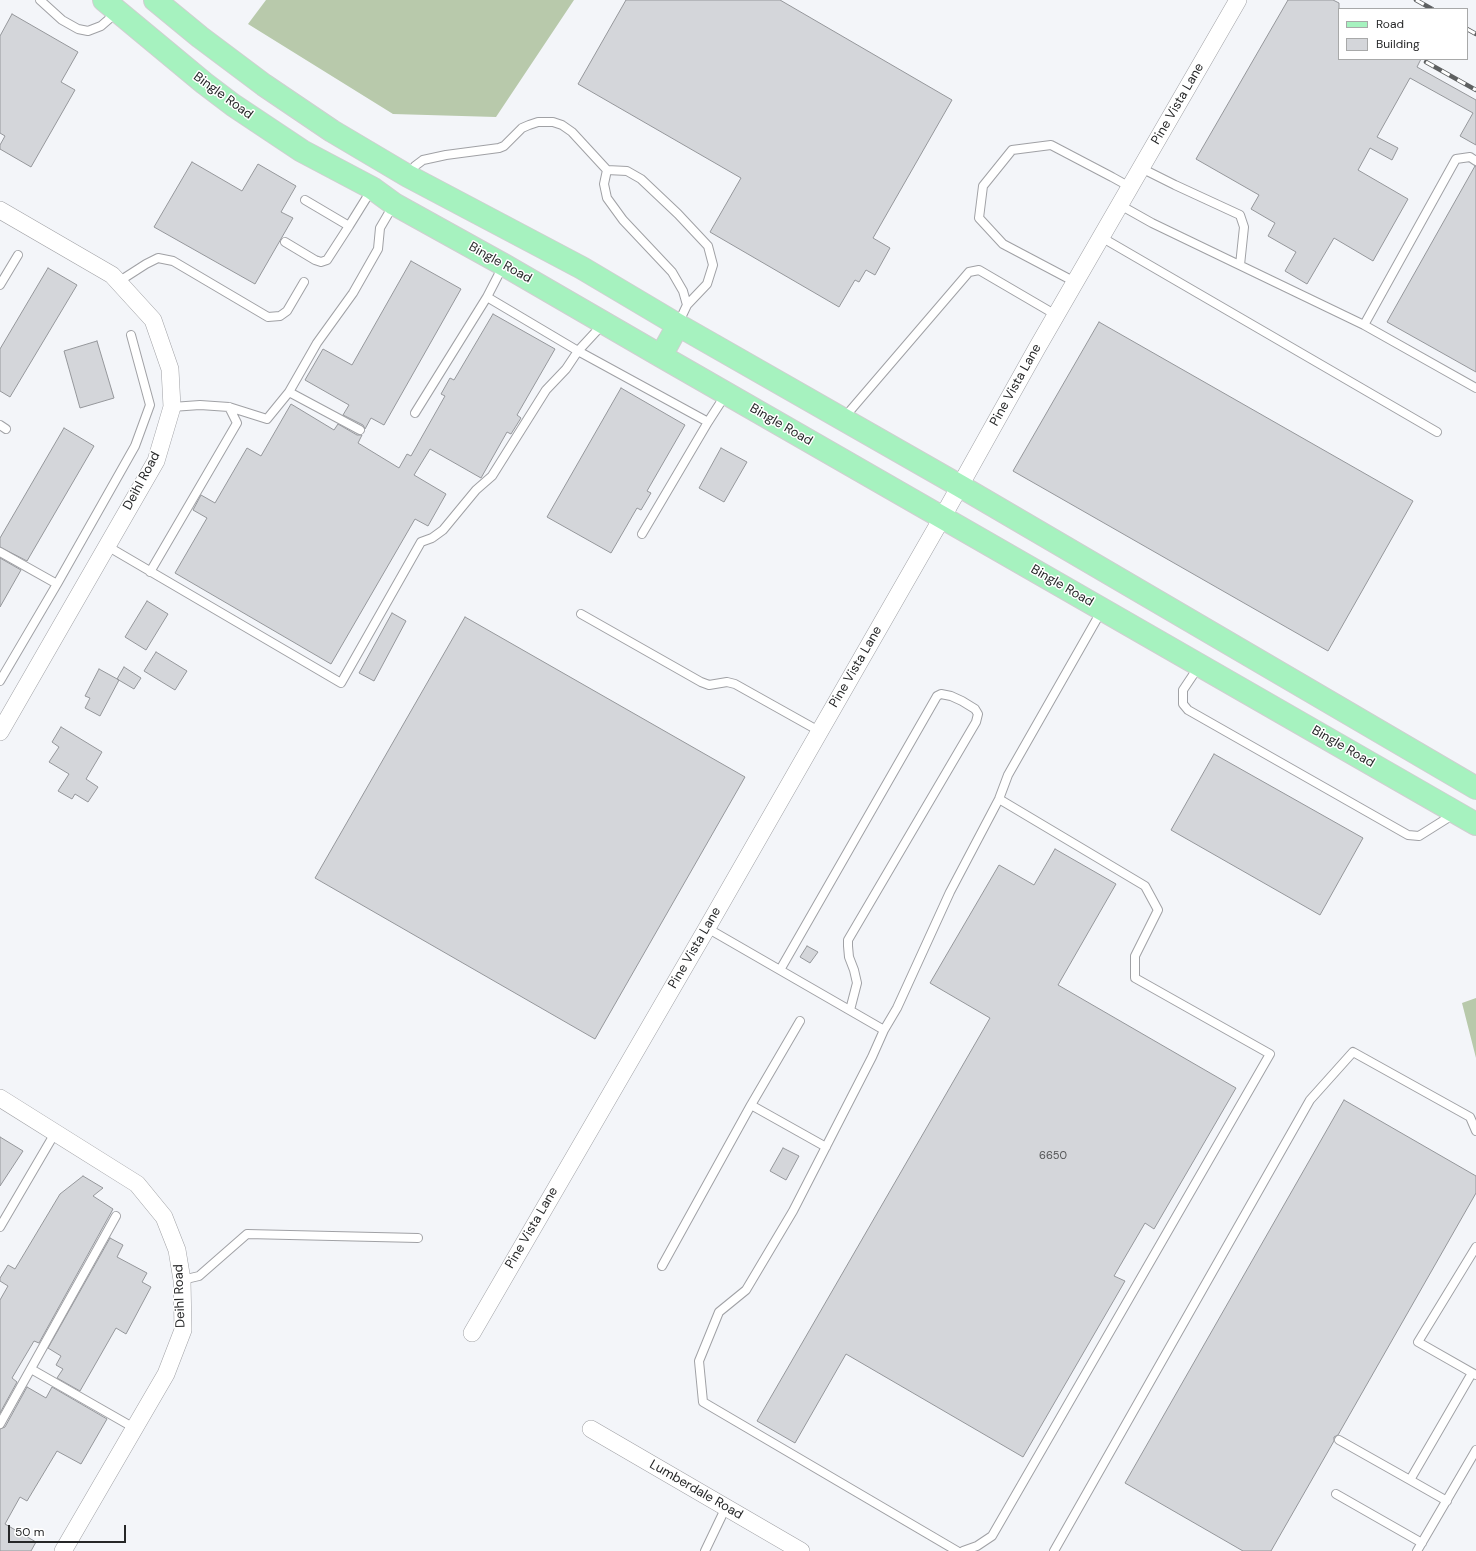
<!DOCTYPE html>
<html>
<head>
<meta charset="utf-8">
<style>
  body { margin:0 }
  #map { position:relative; width:1476px; height:1551px; overflow:hidden; background:#f3f5f9; font-family:"DM Sans",sans-serif }
  canvas { display:block }
  .legend { position:absolute; left:1338px; top:8px; width:130px; height:52px; box-sizing:border-box; background:#fff; border:1px solid #a8a9a9; margin:0; padding:5px 7px; list-style:none; font-size:12px; color:#262728 }
  .legend li { display:flex; align-items:center; gap:8px; height:20px }
  .legend b { width:20px; border:1px solid #a8a9a9 }
  .scale { position:absolute; left:8px; top:1525px; width:118px; height:18px; box-sizing:border-box; border:2px solid #262728; border-top:0; padding-left:5px; font-size:12px; line-height:14px; white-space:nowrap; color:#262728; -webkit-text-stroke:3px #fff; paint-order:stroke }
</style>
</head>
<body>
<div id="map">
<canvas width="1476" height="1551"></canvas>
<ul class="legend">
<li><b style="height:5px;background:#a6f2bf"></b>Road</li>
<li><b style="height:11px;background:#d4d6da"></b>Building</li>
</ul>
<div class="scale">50 m</div>
</div>
<script>
const ctx = document.querySelector('canvas').getContext('2d');
ctx.lineJoin = 'round';
function fillPath(path, color) { ctx.fillStyle = color; ctx.fill(path, 'evenodd'); }
const poly = rows => new Path2D(rows.map(r => 'M' + r).join(''));
function trace(path, color, width, dash) { ctx.strokeStyle = color; ctx.lineWidth = width; ctx.lineCap = dash ? 'butt' : 'round'; ctx.setLineDash(dash || []); ctx.stroke(path); }
function write(font, color, halo, rows, align = 'center') {
  ctx.font = font + ' "DM Sans",sans-serif'; ctx.lineWidth = 3; ctx.setLineDash([]); ctx.textBaseline = 'middle'; ctx.strokeStyle = halo; ctx.fillStyle = color; for (const [text, x, y, turn = 0] of rows) {
    ctx.save(); ctx.translate(x, y); ctx.rotate((+turn || 0) * Math.PI / 180); ctx.textAlign = isNaN(turn) ? turn : align; if (halo) ctx.strokeText(text, 0, 0); ctx.fillText(text, 0, 0); ctx.restore();
  }
}
const forest = poly([
  [266,0,574,0,496,117,393,114,248,24],
  [1476,998,1476,1058,1462,1003]
]);
const building = poly([
  [626,0,780,0,952,100,873,238,890,248,875,275,866,270,859,282,855,280,839,307,710,232,741,178,578,84,626,0],
  [1288,0,1333,0,1339,3,1339,59,1421,59,1417,67,1476,100,1476,145,1460,136,1473,113,1410,78,1377,137,1398,148,1392,160,1370,148,1358,170,1408,199,1373,261,1334,238,1307,284,1285,271,1296,252,1268,236,1275,223,1251,209,1259,195,1196,159,1288,0],
  [12,14,78,52,61,82,75,90,31,167,0,149,0,145,5,136,0,133,0,36,12,14],
  [192,162,242,191,258,164,296,186,281,212,293,218,255,284,154,227,192,162],
  [1475,166,1476,166,1476,372,1387,322,1475,166],
  [411,261,461,289,384,425,371,418,365,429,363,425,343,415,349,405,305,380,323,349,352,365,411,261],
  [48,268,77,285,10,397,0,391,0,349,48,268],
  [493,314,555,349,517,415,521,418,511,434,507,432,481,478,430,449,414,475,446,494,428,526,415,519,331,664,175,573,207,518,193,510,201,495,215,503,247,448,261,456,291,404,334,430,338,424,357,435,362,435,358,443,399,468,407,454,411,456,445,396,441,394,450,378,454,380,493,314],
  [1099,322,1413,501,1328,651,1013,471,1099,322],
  [97,341,114,398,80,408,64,351,97,341],
  [621,388,685,425,647,491,651,493,641,510,637,508,611,553,547,517,621,388],
  [64,428,94,446,27,561,0,547,0,538,64,428],
  [721,448,747,462,724,502,699,488,721,448],
  [0,558,21,570,0,607,0,558],
  [147,601,168,614,146,650,125,637,147,601],
  [392,613,406,621,374,681,359,673,392,613],
  [465,617,745,777,595,1039,315,878,465,617],
  [156,652,187,671,175,690,144,671,156,652],
  [124,667,141,678,134,689,117,679,124,667],
  [99,669,119,680,100,716,85,708,90,698,85,696,99,669],
  [61,727,102,752,86,779,98,787,88,802,75,794,72,799,58,791,69,774,49,762,59,747,52,742,61,727],
  [1214,754,1363,838,1320,915,1171,830,1214,754],
  [1055,849,1116,884,1058,985,1236,1088,1154,1229,1145,1223,1114,1276,1125,1281,1023,1457,846,1354,795,1443,757,1421,990,1018,930,983,999,865,1034,885,1055,849],
  [807,946,818,952,810,963,800,957,807,946],
  [1344,1100,1476,1176,1476,1193,1338,1435,1334,1437,1334,1441,1271,1551,1243,1551,1125,1483,1344,1100],
  [0,1137,23,1151,0,1186,0,1137],
  [783,1148,799,1156,786,1180,770,1171,783,1148],
  [83,1176,103,1188,93,1196,113,1209,39,1343,34,1341,12,1378,17,1382,0,1413,0,1300,8,1286,0,1281,0,1278,8,1265,15,1269,60,1194,83,1176],
  [110,1238,123,1245,117,1257,147,1273,142,1282,151,1287,126,1334,116,1328,80,1391,57,1378,63,1369,56,1365,61,1356,48,1348,110,1238],
  [27,1387,46,1398,52,1387,107,1419,81,1464,57,1451,27,1501,20,1497,5,1524,36,1542,31,1551,0,1551,0,1429,5,1427,27,1387]
]);
const service = poly([
  [40,0,62,20,78,29,88,31,101,26,116,13],
  [1141,168,1175,185,1240,215,1244,227,1240,265],
  [607,170,627,171,641,179,678,214,708,246,713,265,707,284,687,305],
  [409,175,415,166,423,160,446,155,499,148,504,146,522,128,529,125,538,122,553,122,562,125,572,132,607,170,604,184,607,198,623,220,672,272,683,291,687,305,678,324],
  [305,200,349,226,372,189],
  [1120,205,1152,223,1364,325,1476,388],
  [1101,237,1437,432],
  [285,242,315,260,321,262,327,260,349,226],
  [118,282,146,264,158,258,173,261,268,317,280,316,287,311,304,282],
  [1075,282,1003,244,979,218,983,186,1012,150,1051,145,1112,177,1130,187],
  [0,285,18,255],
  [487,297,503,266],
  [1364,325,1456,159,1470,157,1476,161],
  [289,392,360,430],
  [172,407,200,405,229,407,267,419,289,392,317,343,353,293,378,249,380,228,394,204],
  [415,413,487,297,578,351,708,422,642,534],
  [843,419,969,272,979,270,1056,315],
  [708,422,726,394],
  [0,425,6,429],
  [107,546,341,683,421,542,432,538,443,530,476,490,492,476,546,390,566,369,578,351,603,324],
  [0,552,57,584,135,446,150,405,131,335],
  [150,572,237,423,229,407],
  [581,614,701,682,709,685,727,682,735,684,819,731],
  [1199,666,1183,690,1183,704,1188,710,1408,835,1419,836,1454,814],
  [0,681,57,584],
  [707,928,884,1030,897,1008,950,892,999,799,1008,775,1102,610],
  [780,970,937,696,941,694,951,696,962,701,975,709,978,714,976,722,848,940,848,946,849,957,854,970,857,983,850,1010],
  [884,1030,872,1057,793,1211,746,1290,719,1312,699,1361,703,1402,957,1551],
  [751,1105,800,1021],
  [0,1227,55,1133],
  [1476,1247,1418,1342,1476,1375],
  [662,1266,751,1105,826,1147],
  [182,1280,199,1276,247,1234,418,1238],
  [31,1369,136,1429],
  [0,1424,116,1216],
  [1339,1440,1410,1480],
  [1336,1494,1422,1543],
  [1447,1501,1410,1480,1472,1373],
  [705,1551,726,1507],
  [963,1551,977,1546,992,1536,1270,1054,1135,978,1135,956,1158,910,1145,886,999,799],
  [1054,1551,1310,1100,1353,1052,1470,1117,1476,1131],
  [1417,1551,1476,1450]
]);
const minor = poly([
  [0,210,112,275,153,320,170,369,172,407,156,461,0,732],
  [0,1098,137,1184,164,1217,177,1250,182,1280,183,1330,166,1374,63,1551],
  [472,1333,707,928,942,518,1037,348,1238,0],
  [591,1429,801,1551]
]);
const primary = poly([
  [104,0,204,83,233,105,302,151,372,188,394,204,504,265,661,356,1476,824],
  [155,0,200,37,264,85,332,131,408,176,582,268,678,325,960,486,1476,788],
  [661,356,678,325]
]);
const rail = poly([
  [1416,0,1432,9],
  [1467,29,1476,34],
  [1426,62,1476,90]
]);
const numberNames = [
  ["6650",1053,1156]
];
const streetNames = [
  ["Bingle Road",223,96,36],
  ["Pine Vista Lane",1178,104,-60],
  ["Bingle Road",500,263,29],
  ["Pine Vista Lane",1016,385,-61],
  ["Bingle Road",781,425,30],
  ["Deihl Road",142,481,-62],
  ["Bingle Road",1062,586,30],
  ["Pine Vista Lane",856,667,-60],
  ["Bingle Road",1343,747,30],
  ["Pine Vista Lane",695,948,-60],
  ["Pine Vista Lane",532,1228,-60],
  ["Deihl Road",180,1296,-92],
  ["Lumberdale Road",696,1490,30]
];
fillPath(forest, '#b8c9ab');
fillPath(building, '#d4d6da');
trace(building, '#95979b', 1);
trace(service, '#a0a1a5', 10);
trace(minor, '#a0a1a5', 18);
trace(primary, '#cfcfd0', 24);
trace(service, '#fff', 8);
trace(minor, '#fff', 17);
trace(primary, '#a6f2bf', 22);
trace(rail, '#5e6061', 4.5);
trace(rail, '#fff', 3, [9]);
write('11px', '#525354', null, numberNames);
write('13px', '#262728', '#fff', streetNames);
</script>
</body>
</html>
